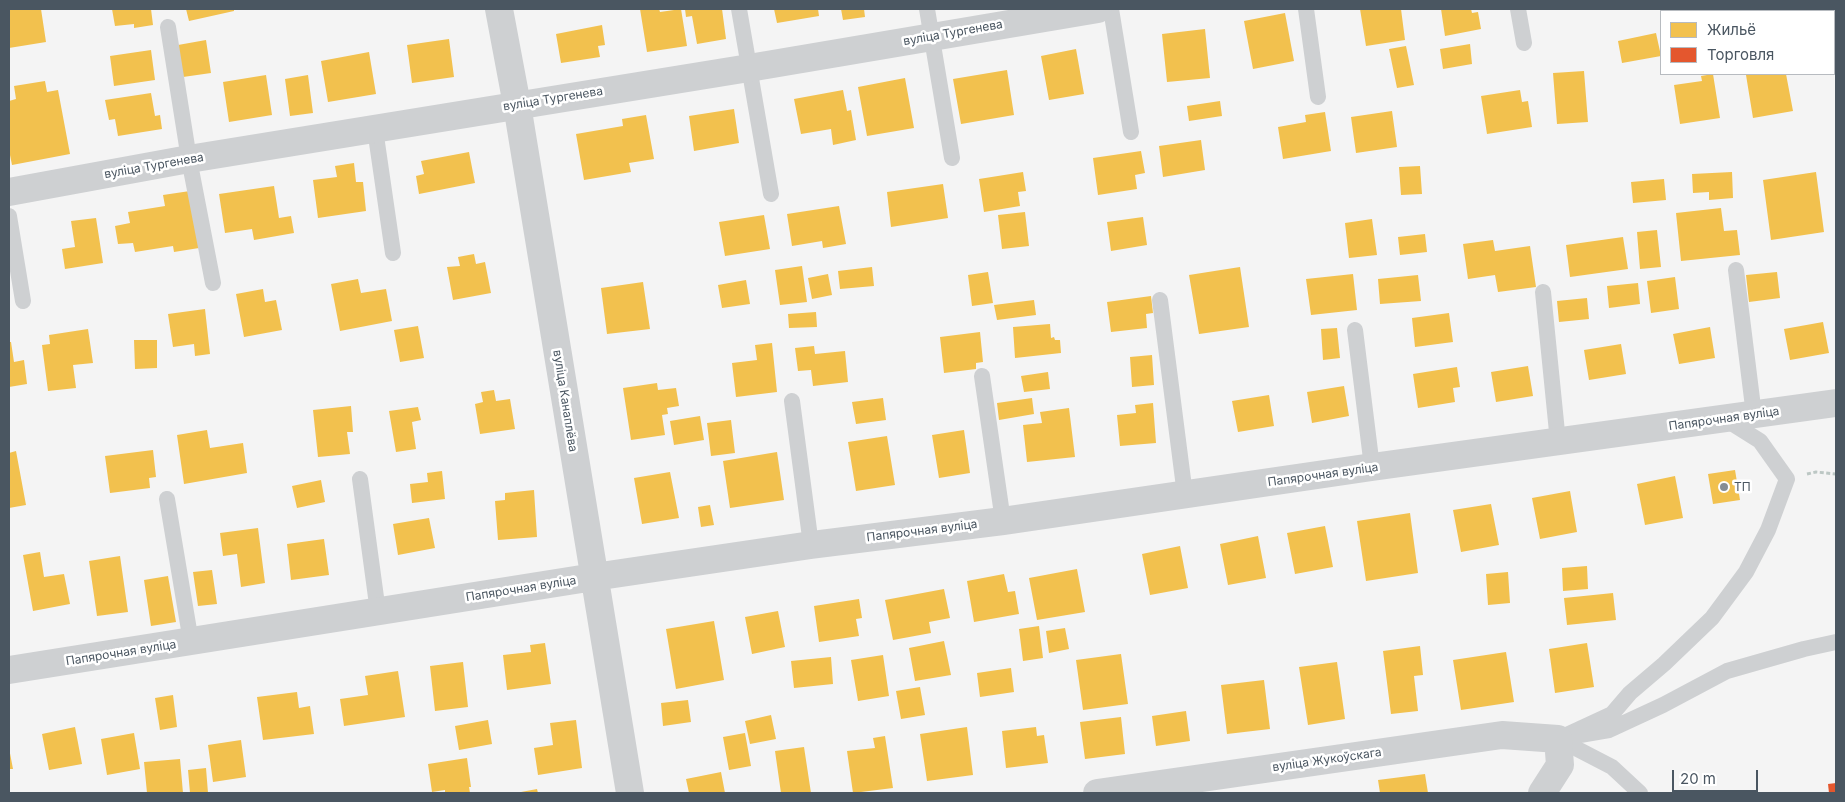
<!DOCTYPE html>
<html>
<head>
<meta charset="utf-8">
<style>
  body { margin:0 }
  #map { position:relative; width:1845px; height:802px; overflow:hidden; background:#f4f4f4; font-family:Inter,sans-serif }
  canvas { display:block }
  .frame { position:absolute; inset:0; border:10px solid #4a5661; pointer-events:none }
  .legend { position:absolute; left:1660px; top:10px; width:175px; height:65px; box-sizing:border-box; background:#fff; border:1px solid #b7bbc0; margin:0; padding:6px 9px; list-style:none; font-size:15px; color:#4a5661 }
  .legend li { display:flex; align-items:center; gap:10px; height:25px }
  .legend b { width:25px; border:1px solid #b7bbc0 }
  .scale { position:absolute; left:1672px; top:770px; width:86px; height:22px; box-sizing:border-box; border:2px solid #4a5661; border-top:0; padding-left:6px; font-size:15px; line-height:18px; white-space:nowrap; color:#4a5661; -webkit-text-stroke:4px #fff; paint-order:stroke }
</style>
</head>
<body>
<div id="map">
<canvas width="1845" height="802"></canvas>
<div class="frame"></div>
<ul class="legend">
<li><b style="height:14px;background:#f2c14e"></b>Жильё</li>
<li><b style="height:14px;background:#e4572e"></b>Торговля</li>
</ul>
<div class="scale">20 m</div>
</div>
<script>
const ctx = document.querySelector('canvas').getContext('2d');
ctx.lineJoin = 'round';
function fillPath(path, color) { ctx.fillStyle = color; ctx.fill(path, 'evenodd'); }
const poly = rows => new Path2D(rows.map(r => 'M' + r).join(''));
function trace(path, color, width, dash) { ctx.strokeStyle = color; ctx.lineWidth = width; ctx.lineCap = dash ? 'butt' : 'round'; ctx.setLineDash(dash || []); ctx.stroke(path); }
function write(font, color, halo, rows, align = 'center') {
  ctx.font = font + ' Inter,sans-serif'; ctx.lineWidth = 5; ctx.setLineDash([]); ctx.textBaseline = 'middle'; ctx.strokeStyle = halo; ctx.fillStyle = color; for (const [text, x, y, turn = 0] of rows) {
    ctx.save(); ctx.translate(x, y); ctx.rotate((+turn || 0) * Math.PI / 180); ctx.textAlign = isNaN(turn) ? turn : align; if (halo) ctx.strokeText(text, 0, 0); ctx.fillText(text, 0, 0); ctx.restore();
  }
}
const homes = poly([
  [9,9,41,9,46,42,9,48],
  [112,9,151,9,153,25,134,28,134,24,115,26],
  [186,9,234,9,234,11,189,21],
  [640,9,659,9,660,12,681,9,687,46,647,52],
  [685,9,722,9,726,39,697,44,692,16,686,17],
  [774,9,818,9,819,16,777,23],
  [841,9,864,9,865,17,843,20],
  [1360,9,1401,9,1405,40,1366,46],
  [1441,9,1471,9,1472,13,1478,12,1481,29,1445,36],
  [1285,13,1294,61,1253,69,1244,21],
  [602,25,605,45,598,46,600,57,561,63,556,34],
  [1205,29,1210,78,1167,82,1162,34],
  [1656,33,1661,56,1622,63,1618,41],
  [1834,33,1836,33,1836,55,1834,56],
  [449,39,454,77,412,83,407,45],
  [206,40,211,73,183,77,178,45],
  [1470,44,1472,64,1443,69,1440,49],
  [1406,46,1414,85,1397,88,1389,49],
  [1076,49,1084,94,1049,100,1041,56],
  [151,50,155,80,114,86,110,56],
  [369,52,376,94,328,102,321,61],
  [1007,70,1014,115,961,124,953,79],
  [1584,71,1588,122,1557,124,1553,73],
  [1713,74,1720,118,1680,124,1674,85,1702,81,1701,76],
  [1755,74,1786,74,1793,111,1753,118,1746,75],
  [266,75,272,115,229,122,223,82],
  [308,75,313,113,290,116,285,79],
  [905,78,914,128,867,136,858,87],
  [45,81,47,92,58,90,70,154,12,165,9,150,9,101,16,99,14,86],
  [843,90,847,111,851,110,856,140,833,145,831,129,801,134,794,99],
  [1520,90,1522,102,1528,101,1532,127,1487,134,1481,96],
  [151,93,155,116,160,115,162,129,118,136,115,119,109,120,105,100],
  [1220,101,1222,116,1189,121,1187,106],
  [734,109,739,143,694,151,689,116],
  [1392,111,1397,147,1356,153,1351,117],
  [1325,112,1331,151,1283,159,1278,127,1306,122,1305,115],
  [646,115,654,159,629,163,631,172,584,180,576,134,623,126,622,119],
  [1201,140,1205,170,1163,177,1159,146],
  [1141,151,1145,173,1135,175,1137,189,1098,195,1093,158],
  [469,152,475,183,419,194,416,176,424,174,421,161],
  [354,163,356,182,363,182,366,211,318,218,313,180,337,177,335,166],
  [1420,166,1422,194,1401,195,1399,167],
  [1023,172,1026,191,1018,192,1020,206,984,212,979,179],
  [1732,172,1733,198,1709,200,1709,192,1693,193,1692,174],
  [1816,172,1824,232,1771,240,1763,180],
  [1664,179,1666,200,1633,203,1631,182],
  [943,184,948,218,891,227,887,192],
  [274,186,279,218,291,216,294,233,254,240,252,229,225,233,219,194],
  [190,191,199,248,174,252,173,246,135,252,133,243,118,244,115,226,130,223,128,212,165,206,163,195],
  [839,206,846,244,823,248,822,241,792,246,787,214],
  [1721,208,1724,231,1737,230,1740,255,1681,261,1676,213],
  [1025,212,1029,246,1002,249,998,215],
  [764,215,770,249,725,256,719,222],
  [1143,217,1147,245,1111,251,1107,222],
  [96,218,103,263,65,269,62,249,75,247,71,221],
  [1372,219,1377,255,1349,258,1345,223],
  [1657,230,1661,267,1640,269,1637,232],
  [1425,234,1427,252,1400,255,1398,237],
  [1623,237,1628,269,1570,277,1566,245],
  [1493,240,1495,251,1530,246,1536,287,1498,292,1495,275,1468,279,1463,244],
  [474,254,476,264,485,262,491,293,453,300,447,267,460,266,458,257],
  [802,266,807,302,780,305,775,270],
  [872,267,874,286,840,289,838,271],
  [1240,267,1249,327,1199,334,1189,275],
  [988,272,993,303,972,306,968,275],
  [1777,272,1780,298,1749,302,1746,275],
  [828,274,832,295,812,299,808,278],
  [1353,274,1357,310,1311,315,1306,279],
  [1418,275,1421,301,1380,304,1378,279],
  [1675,277,1679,309,1651,313,1647,281],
  [358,279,361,293,386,289,392,321,340,331,331,284],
  [746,280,750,304,722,308,718,285],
  [643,282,650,329,607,334,601,288],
  [1638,283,1640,304,1609,308,1607,286],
  [263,289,265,302,276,300,282,330,244,337,236,294],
  [1151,296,1153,313,1146,314,1147,328,1111,332,1107,302],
  [1587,298,1589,319,1559,322,1557,301],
  [1034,300,1036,315,997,320,994,305],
  [205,309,210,354,195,356,194,344,173,347,168,314],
  [816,312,817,327,789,328,788,314],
  [1449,313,1453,342,1415,347,1412,318],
  [1823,322,1829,353,1790,360,1784,329],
  [1050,324,1051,338,1054,337,1055,340,1060,340,1061,353,1015,358,1013,327],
  [418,326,424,358,400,362,394,330],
  [1710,327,1715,358,1679,364,1673,334],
  [1337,328,1340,358,1323,360,1321,329],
  [88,329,93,363,73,365,76,388,48,391,42,345,50,344,49,335],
  [980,332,983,362,976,363,976,369,944,373,940,337],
  [134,340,157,340,157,368,135,369],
  [9,342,11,342,14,362,24,360,27,384,9,387],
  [772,343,777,392,736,397,732,363,757,360,755,345],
  [1621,344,1626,374,1589,380,1584,350],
  [814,346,815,354,845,351,848,382,813,386,811,370,798,371,795,348],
  [1152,355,1154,385,1132,387,1130,357],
  [1528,366,1533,396,1496,402,1491,372],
  [1457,367,1460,387,1453,388,1455,402,1418,408,1413,374],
  [1048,372,1050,389,1024,392,1021,376],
  [657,383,658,390,676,388,679,406,667,408,668,414,662,415,665,435,631,440,623,388],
  [1344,386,1349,416,1312,423,1307,392],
  [494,390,496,401,510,399,515,429,480,434,475,404,483,402,481,392],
  [1269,395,1274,426,1238,432,1232,401],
  [883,398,886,420,856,424,852,402],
  [1032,398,1034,414,999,420,997,403],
  [1153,403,1156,443,1120,446,1117,415,1136,413,1135,405],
  [351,406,353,432,347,432,350,454,318,457,313,410],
  [418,407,421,420,412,422,416,449,396,452,389,411],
  [1069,408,1075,457,1027,462,1023,425,1042,423,1040,412],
  [700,416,704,440,674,445,670,421],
  [731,420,735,453,711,456,707,423],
  [207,430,210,448,243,443,247,473,184,484,177,435],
  [964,430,970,473,939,478,932,435],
  [887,436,895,485,856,491,848,442],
  [153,450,156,477,149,478,150,488,110,493,105,456],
  [16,451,26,505,9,508,9,453],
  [777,452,784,500,730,508,723,461],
  [1735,470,1740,500,1713,504,1708,474],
  [442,471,445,499,412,503,410,484,428,482,427,473],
  [670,472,679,518,642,524,634,478],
  [1675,476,1683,518,1645,525,1637,484],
  [321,480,325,502,297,508,292,486],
  [534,490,537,537,498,540,495,501,505,500,505,493],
  [1570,491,1577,532,1540,539,1532,498],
  [1491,504,1499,545,1461,552,1453,510],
  [710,505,714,525,701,527,698,507],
  [1410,513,1418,573,1366,581,1357,521],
  [429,518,435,548,398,555,393,524],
  [1325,526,1333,567,1295,574,1287,533],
  [258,528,265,583,241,587,237,554,223,556,220,533],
  [1258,536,1266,578,1228,585,1220,544],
  [324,539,329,575,291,580,287,544],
  [1180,546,1188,588,1150,595,1142,554],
  [40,552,44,577,64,574,70,604,33,611,23,555],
  [120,556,128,612,97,616,89,561],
  [1587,566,1588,589,1563,591,1562,568],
  [1077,569,1085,612,1037,620,1029,578],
  [212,570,217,604,198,606,193,572],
  [1508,572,1510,603,1488,605,1486,574],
  [1004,574,1008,592,1015,591,1019,614,974,622,967,581],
  [168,576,176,622,151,626,144,580],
  [944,589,950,618,929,622,931,633,893,640,885,600],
  [1613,593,1616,620,1567,625,1564,598],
  [859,599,862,618,856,619,859,636,819,642,814,606],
  [778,611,785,647,752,654,745,617],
  [714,621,724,680,676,689,666,629],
  [1039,626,1043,658,1023,661,1019,629],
  [1065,628,1069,649,1049,653,1046,631],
  [944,641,951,675,915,681,909,648],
  [545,643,551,684,507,690,503,655,531,652,530,645],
  [1587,643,1594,687,1555,693,1549,649],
  [1420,646,1423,675,1414,676,1418,711,1391,714,1383,651],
  [1506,652,1514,702,1461,710,1453,660],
  [1121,654,1128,704,1083,710,1076,660],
  [883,655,889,696,858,701,851,660],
  [831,657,833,684,794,688,791,661],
  [463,662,468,707,435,711,430,666],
  [1337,662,1345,719,1308,725,1299,667],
  [1011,668,1014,692,980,697,977,673],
  [398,671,405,717,344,726,340,699,368,695,365,676],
  [1264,680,1270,729,1227,734,1221,685],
  [920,687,925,715,901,719,896,691],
  [297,692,299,708,310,706,314,734,263,740,257,697],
  [173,695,177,727,160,730,155,698],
  [688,700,691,722,663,726,661,703],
  [1186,711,1190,741,1156,746,1152,716],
  [771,715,776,739,750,744,745,721],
  [1121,717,1125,754,1085,759,1080,722],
  [488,720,492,744,459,750,455,726],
  [576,720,582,768,538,775,534,748,553,745,550,723],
  [75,727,82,764,49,770,42,734],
  [967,727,973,775,927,781,920,734],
  [1036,727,1037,736,1044,735,1048,763,1006,768,1002,731],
  [134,733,140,769,107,775,101,739],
  [745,733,751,766,729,770,723,737],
  [885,736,893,788,853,793,847,751,875,748,873,738],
  [241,740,246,777,213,782,208,745],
  [804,747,811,793,781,793,775,751],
  [9,748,13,769,9,769],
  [467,758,471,787,469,787,470,793,445,793,445,790,432,792,428,764],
  [180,759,183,793,147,793,144,762],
  [206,768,208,793,190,793,188,770],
  [721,772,725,793,689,793,686,779],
  [1425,774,1428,793,1380,793,1378,780],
  [537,789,538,793,521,793,521,792]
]);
const shops = poly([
  [1836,783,1836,793,1829,793,1828,784]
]);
const path = poly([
  [1807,474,1816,472,1836,474]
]);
const service = poly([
  [739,9,771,194],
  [927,9,952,158],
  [1111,9,1131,132],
  [1306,9,1318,97],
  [1518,9,1524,43],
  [1690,9,1690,11],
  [168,27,189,159,213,283],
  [375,129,393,253],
  [9,216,23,301],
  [1736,270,1754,415],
  [1543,292,1558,442],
  [1160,300,1185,495],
  [1355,330,1372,467],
  [982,376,1003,521],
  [792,401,811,545],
  [360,479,378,612],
  [167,499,191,642],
  [1580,735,1609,730,1663,705,1727,671,1804,649,1836,642],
  [1558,739,1612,714,1630,693,1664,664,1712,618,1746,572,1768,530,1787,479,1760,441,1725,419],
  [1558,739,1612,767,1640,793]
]);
const minor = poly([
  [499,9,517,105,630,793],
  [9,192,189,159,749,68,1098,9],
  [9,670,594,577,811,545,1003,521,1372,467,1836,403],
  [1097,793,1502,735,1558,739,1560,765,1542,793]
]);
const markers = [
  [1724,487,5,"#868d94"]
];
const streetNames = [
  ["вуліца Тургенева",953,33,-10],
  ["вуліца Тургенева",553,99,-9],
  ["вуліца Тургенева",154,166,-10],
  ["вуліца Канаплёва",565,401,81],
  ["Папярочная вуліца",1724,419,-8],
  ["Папярочная вуліца",1323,475,-8],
  ["Папярочная вуліца",922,531,-7],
  ["Папярочная вуліца",521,589,-9],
  ["Папярочная вуліца",121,653,-9],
  ["вуліца Жукоўскага",1327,760,-8]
];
const poiNames = [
  ["ТП",1734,487]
];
fillPath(homes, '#f2c14e');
fillPath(shops, '#e4572e');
trace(path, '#bcc7c4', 3, [4, 2.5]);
trace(service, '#ced0d2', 16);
trace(minor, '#ced0d2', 28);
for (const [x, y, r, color] of markers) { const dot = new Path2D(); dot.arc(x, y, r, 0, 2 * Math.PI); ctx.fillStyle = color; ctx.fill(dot); trace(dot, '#fff', 2); }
write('12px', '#4a5661', '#fff', streetNames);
write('12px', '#4a5661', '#fff', poiNames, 'left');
</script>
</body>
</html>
